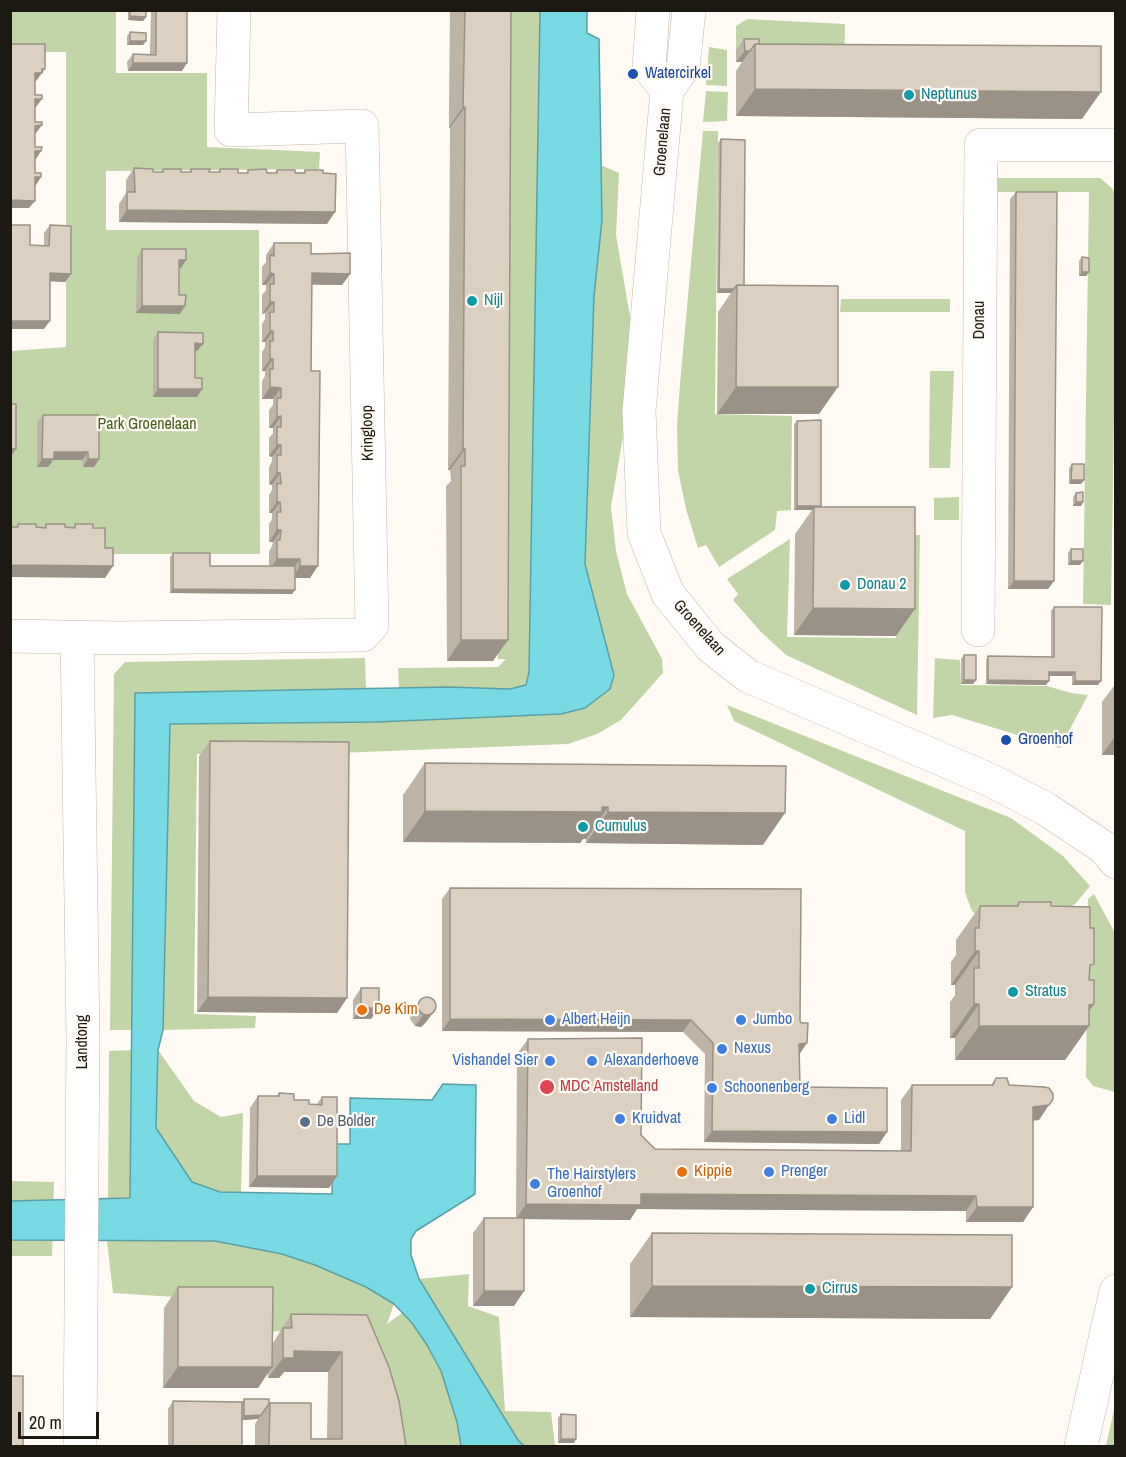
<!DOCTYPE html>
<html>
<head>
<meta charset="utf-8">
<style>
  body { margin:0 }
  #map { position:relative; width:1126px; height:1457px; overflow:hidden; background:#fffbf4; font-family:"Archivo Narrow",sans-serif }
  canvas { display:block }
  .frame { position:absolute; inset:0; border:12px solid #1c1913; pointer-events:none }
  .scale { position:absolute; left:18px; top:1412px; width:81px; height:27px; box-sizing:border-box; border:3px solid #1c1913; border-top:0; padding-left:8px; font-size:18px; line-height:21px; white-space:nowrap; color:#1c1913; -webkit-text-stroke:4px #fffbf4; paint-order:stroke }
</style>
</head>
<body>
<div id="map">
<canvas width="1126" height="1457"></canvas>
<div class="frame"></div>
<div class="scale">20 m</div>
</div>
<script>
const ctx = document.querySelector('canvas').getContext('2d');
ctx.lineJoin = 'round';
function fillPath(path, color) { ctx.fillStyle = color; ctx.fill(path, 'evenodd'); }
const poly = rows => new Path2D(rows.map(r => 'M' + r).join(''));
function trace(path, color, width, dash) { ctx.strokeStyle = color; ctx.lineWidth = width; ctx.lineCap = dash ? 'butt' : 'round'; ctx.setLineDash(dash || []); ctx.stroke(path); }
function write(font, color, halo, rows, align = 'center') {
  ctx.font = font + ' "Archivo Narrow",sans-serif'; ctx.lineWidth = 4.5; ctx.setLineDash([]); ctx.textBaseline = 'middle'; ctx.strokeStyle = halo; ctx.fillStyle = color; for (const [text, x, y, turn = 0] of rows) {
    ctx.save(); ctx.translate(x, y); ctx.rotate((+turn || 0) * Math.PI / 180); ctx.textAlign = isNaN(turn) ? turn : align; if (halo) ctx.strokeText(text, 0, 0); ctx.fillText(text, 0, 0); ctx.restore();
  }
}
const green = poly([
  [11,11,116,11,116,73,207,73,207,147,320,152,319,169,106,171,106,230,259,230,260,554,101,554,100,527,11,527,11,351,66,347,66,52,11,52],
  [504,11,540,11,529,672,525,685,510,689,399,688,398,668,498,667,506,659,498,659],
  [747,19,845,24,844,71,751,50,736,50,736,26],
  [709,47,727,50,727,86,706,85],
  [706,91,728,92,727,121,703,122],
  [703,131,718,131,715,414,792,416,791,510,777,511,775,530,719,567,706,545,698,548,686,509,678,470,677,427,680,384],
  [601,165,619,173,616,235,642,387,624,430,611,507,616,551,627,594,662,659,663,673,621,720,597,734,568,744,337,753,197,754,194,1014,256,1016,255,1028,163,1030,170,723,378,722,561,714,614,675,585,564,594,296,602,220],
  [988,178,1100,178,1113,189,1116,199,1116,295,1111,605,1083,604,1089,192,988,192],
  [841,299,950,299,950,312,840,312],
  [930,371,954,371,950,468,929,468],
  [959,497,959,520,934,520,934,498],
  [897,535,920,535,917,715,786,655,760,631,733,600,738,594,727,579,790,539,787,637,896,638],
  [365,658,366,689,135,693,133,1030,110,1030,114,674,125,662],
  [935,658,960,660,961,685,1047,686,1071,693,1088,695,1060,748,952,715,933,718],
  [727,705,1011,818,1063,856,1090,886,1076,903,1057,918,979,920,971,909,965,892,965,831,734,721],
  [1094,894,1115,933,1115,1092,1093,1086,1086,1077,1088,899],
  [132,1050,130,1198,108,1200,109,1051],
  [158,1050,194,1101,221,1117,243,1113,241,1192,220,1192,192,1182,155,1128],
  [11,1181,54,1182,52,1256,11,1256],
  [107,1241,215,1241,282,1254,315,1265,366,1287,394,1304,387,1324,402,1313,412,1323,427,1345,441,1371,457,1422,461,1446,395,1446,353,1327,267,1332,190,1298,113,1293],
  [469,1274,468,1306,499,1317,505,1411,551,1412,555,1446,524,1446,518,1440,419,1279],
  [1115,1405,1115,1446,1106,1446],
  [1011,1445,1013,1446,810,1446]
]);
const water = poly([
  [540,11,587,11,587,33,599,39,602,220,594,296,585,564,614,675,610,689,585,708,561,714,378,722,170,724,163,1030,158,1050,156,1128,192,1182,220,1192,332,1194,333,1144,350,1144,350,1098,432,1100,443,1084,476,1085,475,1194,416,1231,411,1239,411,1255,419,1279,518,1440,524,1446,461,1446,457,1422,441,1371,427,1345,412,1323,394,1304,366,1287,315,1265,282,1254,215,1241,11,1240,10,1201,130,1198,135,693,448,687,510,689,526,685,529,672,540,11]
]);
const minor = poly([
  [653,10,649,68,667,90],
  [689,10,683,68,667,90,639,411,644,533,668,594,711,647,748,676,992,781,1046,809,1103,847,1116,862],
  [978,630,981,145,1116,145],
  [10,636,119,638,363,635,372,625,362,126,231,130,234,10],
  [77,637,83,1037,80,1446],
  [1081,1446,1116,1291]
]);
const wall = poly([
  [128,10,146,10,146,17,143,21,128,20],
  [151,10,187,10,182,71,128,71,127,62,133,54,150,54],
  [450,10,511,10,493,661,447,661,446,486,451,481,450,470,448,470,450,128,449,127,449,107],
  [130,32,146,41,143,45,127,45,127,36],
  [744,39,759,44,1082,119,736,116,736,71,742,62,736,62,736,50],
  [721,139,744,285,819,414,717,414,718,312,731,293,717,293,718,143],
  [134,168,153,172,161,172,163,169,181,172,189,172,191,169,209,172,218,172,220,169,238,173,246,173,248,170,274,173,277,170,303,173,305,170,327,224,119,222,119,204,126,193,126,180],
  [1016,192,1054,581,1048,589,1008,589,1010,199],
  [10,225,30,245,44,246,44,233,50,225,71,274,65,282,50,281,44,329,10,329],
  [274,243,311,254,350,274,342,285,312,285,310,578,295,578,295,590,292,594,170,593,170,557,173,553,210,566,269,566,269,552,272,546,273,542,269,542,269,524,272,519,272,513,269,513,269,495,272,490,272,485,269,484,269,467,272,461,272,457,269,456,269,438,273,433,273,428,269,428,269,410,273,405,273,399,262,399,262,381,265,376,265,371,262,371,262,352,265,347,265,342,262,342,262,324,265,319,265,313,262,314,262,295,266,290,266,285,262,285,262,267,266,262,266,255],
  [142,249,186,260,181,268,179,268,180,314,136,313,137,257],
  [1082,257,1089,272,1086,276,1079,276,1079,261],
  [158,332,197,351,195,351,195,378,202,389,197,397,153,397,153,340],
  [43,415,99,459,94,467,83,467,82,460,53,460,48,467,37,467,37,423],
  [797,421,821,506,820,507,896,636,794,635,795,534,812,510,794,510,794,424],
  [1072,464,1084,480,1081,484,1069,484,1069,468],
  [1076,493,1083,502,1081,506,1073,506,1073,497],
  [1071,549,1080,565,1068,565,1068,553],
  [1054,607,1098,685,1072,685,1072,676,1049,676,1046,685,986,684,986,660,988,656,1051,657,1051,611],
  [964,655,973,684,961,684,961,659],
  [1116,683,1116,755,1102,755,1102,702],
  [210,741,347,998,337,1013,197,1012,199,756],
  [425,763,763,845,586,843,586,839,583,839,580,843,403,842,403,795],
  [450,888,799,1055,800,1087,887,1132,879,1144,704,1142,705,1054,683,1032,442,1031,442,899],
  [1019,902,1051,906,1090,971,1089,980,1094,1004,1089,1011,1089,1026,1065,1060,955,1060,955,1038,950,1038,950,1002,955,995,955,985,951,985,951,962,956,955,956,940,980,906,1016,906],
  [361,988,379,1008,371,1019,353,1019,353,1000],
  [419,1002,427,1021,421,1027,415,1026,410,1019,411,1013],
  [528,1039,641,1135,655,1149,901,1151,901,1100,912,1085,991,1085,996,1078,1009,1085,1039,1120,1033,1120,1033,1207,1023,1222,966,1222,966,1211,637,1209,630,1220,524,1219,524,1291,514,1306,473,1306,473,1233,484,1218,516,1218,517,1054],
  [279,1093,294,1100,309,1104,316,1105,322,1097,329,1188,249,1187,250,1108,258,1096,277,1096],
  [652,1233,1012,1287,990,1319,630,1317,630,1264],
  [178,1287,273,1343,291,1314,367,1315,406,1446,255,1446,255,1424,258,1419,242,1420,242,1446,168,1446,168,1409,173,1401,242,1402,244,1399,269,1404,270,1403,311,1439,327,1439,328,1372,284,1372,279,1378,268,1378,268,1373,258,1388,163,1388,164,1308],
  [561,1414,576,1439,574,1443,558,1443,558,1418]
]);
const shadedWall = poly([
  [130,16,146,17,143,21,128,20],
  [130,41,146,41,143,45,127,45],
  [745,51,750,51,742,62,736,62],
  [133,63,187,63,182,71,128,71],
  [42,69,45,69,36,81,30,81,35,73],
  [755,89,1101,92,1082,119,736,116],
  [35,99,42,99,36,107,30,107],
  [463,107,465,107,450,128,449,127],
  [42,125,36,133,30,133,35,126],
  [35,151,41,151,36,159,29,159],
  [35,177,41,177,36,185,29,185],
  [10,200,35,201,29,208,10,208],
  [127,210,335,212,327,224,119,222],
  [179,260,186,260,181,268,174,268],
  [1082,272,1089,272,1086,276,1079,276],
  [50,273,71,274,65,282,45,281],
  [270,273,274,274,266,285,262,285],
  [312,273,350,274,342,285,304,284],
  [719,289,734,289,731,293,717,293],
  [270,302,274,302,265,313,262,314],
  [142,306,185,306,180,314,136,313],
  [10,321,50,321,44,329,10,329],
  [270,331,273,331,265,342,262,342],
  [195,343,203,344,197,351,190,351],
  [270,359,273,359,265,371,262,371],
  [270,387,281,388,273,399,262,399],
  [736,387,838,387,819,414,717,414],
  [158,389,202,389,197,397,153,397],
  [281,416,273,428,269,428,277,417],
  [277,445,281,445,272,457,269,456],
  [10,449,16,449,11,456,10,456],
  [463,449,465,449,450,470,448,470],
  [54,452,88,452,82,460,53,460,48,467,37,467,42,459],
  [88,459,99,459,94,467,83,467],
  [277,473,280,473,272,485,269,484],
  [1071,480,1084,480,1081,484,1069,484],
  [277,502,280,502,272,513,269,513],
  [1076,502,1083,502,1081,506,1073,506],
  [797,506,821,506,818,510,814,507,812,510,794,510],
  [277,530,281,530,273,542,269,542],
  [277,559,300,559,292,570,269,570],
  [1071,561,1083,561,1080,565,1068,565],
  [10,565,113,566,105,578,10,577],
  [300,566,318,566,310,578,292,578],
  [1014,581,1054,581,1048,589,1008,589],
  [173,589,295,590,292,594,170,593],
  [813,608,915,609,896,636,794,635],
  [461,640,508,640,493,661,447,661],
  [1049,672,1075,672,1072,676,1047,676],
  [964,680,976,680,973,684,961,684],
  [988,680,1049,681,1046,685,986,684],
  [1075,681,1101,681,1098,685,1072,685],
  [1116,735,1116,755,1102,755],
  [608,807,586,839,583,839,580,843,403,842,425,811],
  [608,812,785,813,763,845,586,843],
  [975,951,979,951,955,985,951,985],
  [208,997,347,998,337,1013,197,1012],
  [974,1004,979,1004,955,1038,950,1038],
  [1094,1004,1079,1026,1089,1026,1065,1060,955,1060,979,1026],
  [361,1008,379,1008,371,1019,353,1019],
  [435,1010,427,1021,421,1027,415,1026,423,1015],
  [450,1019,691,1020,683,1032,442,1031],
  [807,1043,799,1055,799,1044],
  [1049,1105,1039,1120,1022,1122,1033,1107],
  [712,1131,887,1132,879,1144,704,1142],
  [257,1176,337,1176,329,1188,249,1187],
  [641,1194,976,1196,966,1211,637,1209,630,1220,516,1219,526,1204],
  [977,1207,1033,1207,1023,1222,966,1222],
  [652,1286,1012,1287,990,1319,630,1317],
  [484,1291,524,1291,514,1306,473,1306],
  [294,1351,342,1352,328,1372,284,1372,279,1378,268,1378,283,1358],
  [178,1367,272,1367,258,1388,163,1388],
  [261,1415,258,1419,242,1420,244,1416],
  [561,1439,576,1439,574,1443,558,1443]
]);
const building = poly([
  [130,10,146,10,146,17,130,16,130,10],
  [156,10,187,10,187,63,133,63,133,54,156,55,156,10],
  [465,10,511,10,508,640,461,640,461,466,465,466,465,449,463,449,465,107,463,107,465,10],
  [130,32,146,33,146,41,130,41,130,32],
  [744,39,759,39,759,44,755,44,750,51,745,51,744,39],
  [10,44,45,44,45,69,42,69,42,73,35,73,35,95,42,95,42,99,35,99,35,122,42,122,42,125,35,126,35,147,42,147,41,151,35,151,35,173,41,173,41,177,35,177,35,201,10,200,10,44],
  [755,44,1101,46,1101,92,755,89,755,44],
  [721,139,745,140,744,285,737,285,734,289,719,289,721,139],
  [134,168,153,169,153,172,163,172,163,169,181,169,181,172,191,172,191,169,210,169,209,172,220,172,220,169,238,169,238,173,248,173,248,170,266,169,267,173,277,173,277,170,295,170,295,173,305,173,305,170,323,170,323,173,336,174,335,212,127,210,127,192,135,192,134,168],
  [1016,192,1057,192,1054,581,1014,581,1016,192],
  [10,225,30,225,30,245,49,246,50,225,71,226,71,274,50,273,50,321,10,321,10,225],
  [274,243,311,243,311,254,350,253,350,274,312,273,311,371,320,371,318,566,300,566,300,559,277,559,277,540,280,540,281,530,277,530,277,512,281,512,280,502,277,502,277,483,281,484,280,473,277,473,277,455,281,455,281,445,277,445,277,427,281,427,281,416,277,417,277,398,281,398,281,388,270,387,270,369,273,369,273,359,270,359,270,341,273,341,273,331,270,331,270,312,274,312,274,302,270,302,270,284,274,284,274,274,270,273,270,255,274,256,274,243],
  [142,249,186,249,186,260,179,260,179,295,186,295,185,306,142,306,142,249],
  [1082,257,1089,258,1089,272,1082,272,1082,257],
  [737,285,838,286,838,387,736,387,737,285],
  [158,332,203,333,203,344,195,343,195,378,202,378,202,389,158,389,158,332],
  [10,404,16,404,16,449,10,449,10,404],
  [43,415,99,415,99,459,88,459,88,452,54,452,54,459,42,459,43,415],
  [821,420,821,506,797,506,797,421,821,420],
  [1072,464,1084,464,1084,480,1071,480,1072,464],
  [1083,492,1083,502,1076,502,1076,493,1083,492],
  [814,507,915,507,915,609,813,608,814,507],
  [18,524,36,524,36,527,46,528,46,524,65,524,65,527,75,528,75,524,93,524,93,528,105,528,105,548,113,548,113,566,10,565,10,527,18,527,18,524],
  [1071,549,1083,549,1083,561,1071,561,1071,549],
  [173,553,210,553,210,566,295,566,295,590,173,589,173,553],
  [1054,607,1102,607,1101,681,1075,681,1075,672,1049,672,1049,681,988,680,988,656,1054,657,1054,607],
  [964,655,976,655,976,680,964,680,964,655],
  [210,741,349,742,347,998,208,997,210,741],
  [425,763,786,766,785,813,608,812,608,807,602,807,602,812,425,811,425,763],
  [450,888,801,889,800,1021,801,1023,808,1023,807,1043,799,1044,800,1087,887,1088,887,1132,712,1131,713,1043,691,1020,450,1019,450,888],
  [1019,902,1051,902,1051,906,1090,907,1090,928,1094,928,1094,964,1090,965,1089,980,1094,980,1094,1004,1089,1005,1089,1026,979,1026,979,1004,974,1004,974,968,979,968,979,951,975,951,975,928,979,928,980,906,1018,906,1019,902],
  [361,988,379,988,379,1008,361,1008,361,988],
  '418 1006a9 9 0 1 1 18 0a9 9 0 1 1-18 0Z',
  [642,1038,641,1135,655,1149,911,1151,912,1085,993,1085,996,1078,1007,1078,1009,1085,1044,1087,1049,1088,1053,1094,1053,1099,1049,1105,1033,1107,1033,1207,977,1207,976,1196,641,1194,641,1205,526,1204,528,1039,642,1038],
  [279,1093,294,1094,294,1100,309,1100,309,1104,322,1105,322,1097,337,1097,337,1176,257,1176,258,1096,279,1096,279,1093],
  [484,1218,524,1218,524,1291,484,1291,484,1218],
  [652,1233,1012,1235,1012,1287,652,1286,652,1233],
  [178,1287,273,1287,272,1367,178,1367,178,1287],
  [291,1314,367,1315,389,1367,399,1401,406,1446,269,1446,270,1403,311,1403,311,1439,342,1439,342,1352,294,1351,294,1358,283,1358,283,1328,292,1328,291,1314],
  [10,1376,23,1376,23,1446,10,1446,10,1376],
  [244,1399,269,1399,269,1404,261,1415,244,1416,244,1399],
  [173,1401,242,1402,242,1446,173,1446,173,1401],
  [561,1414,576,1415,576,1439,561,1439,561,1414]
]);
const markers = [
  [633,74,6,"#1a4fb4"],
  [909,95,6,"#0f9aa8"],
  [472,301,6,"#0f9aa8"],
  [845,585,6,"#0f9aa8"],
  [1006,740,6,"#1a4fb4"],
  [583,827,6,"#0f9aa8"],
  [1013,992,6,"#0f9aa8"],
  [362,1010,6,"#e8710a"],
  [550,1020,6,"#3f7fe0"],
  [741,1020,6,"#3f7fe0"],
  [722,1049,6,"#3f7fe0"],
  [550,1061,6,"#3f7fe0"],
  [592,1061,6,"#3f7fe0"],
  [547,1087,8,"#e0444e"],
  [712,1088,6,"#3f7fe0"],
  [620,1119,6,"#3f7fe0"],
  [832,1119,6,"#3f7fe0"],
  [305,1122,6,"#5c6f8a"],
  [682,1172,6,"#e8710a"],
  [769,1172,6,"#3f7fe0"],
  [535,1184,6,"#3f7fe0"],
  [810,1289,6,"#0f9aa8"]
];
const transitNames = [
  ["Watercirkel",645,74],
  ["Groenhof",1018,740]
];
const cultureNames = [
  ["Neptunus",921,95],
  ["Nijl",484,301],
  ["Donau 2",857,585],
  ["Cumulus",595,827],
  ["Stratus",1025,992],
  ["Cirrus",822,1289]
];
const streetNames = [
  ["Groenelaan",663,142,-85],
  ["Donau",980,320,-90],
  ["Kringloop",368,433,-91],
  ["Groenelaan",699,628,48],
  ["Landtong",83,1042,-90]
];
const parkNames = [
  ["Park Groenelaan",147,425]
];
const foodNames = [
  ["De Kim",374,1010],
  ["Kippie",694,1172]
];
const shopNames = [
  ["Albert Heijn",562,1020],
  ["Jumbo",753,1020],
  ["Nexus",734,1049],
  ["Vishandel Sier",538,1061,"right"],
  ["Alexanderhoeve",604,1061],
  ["Schoonenberg",724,1088],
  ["Kruidvat",632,1119],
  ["Lidl",844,1119],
  ["Prenger",781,1172],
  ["The Hairstylers",547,1175],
  ["Groenhof",547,1193]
];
const healthNames = [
  ["MDC Amstelland",560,1087]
];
const serviceNames = [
  ["De Bolder",317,1122]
];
fillPath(green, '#c2d5a7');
fillPath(water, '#76d9e3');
trace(water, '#5b9fa5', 1.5);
trace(minor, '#c3baaa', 34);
trace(minor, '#fff', 33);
fillPath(wall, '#bdb4a6');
fillPath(shadedWall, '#9a9287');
fillPath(building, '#dcd1c1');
trace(building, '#9a9287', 1.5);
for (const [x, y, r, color] of markers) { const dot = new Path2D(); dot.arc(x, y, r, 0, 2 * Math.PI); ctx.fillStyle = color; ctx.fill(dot); trace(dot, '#fffbf4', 2); }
write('16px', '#164399', '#fffbf4', transitNames, 'left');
write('16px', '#0d838f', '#fffbf4', cultureNames, 'left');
write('16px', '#1c1913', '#fffbf4', streetNames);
write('16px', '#465e17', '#fffbf4', parkNames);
write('16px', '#c56008', '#fffbf4', foodNames, 'left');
write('16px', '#366cbe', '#fffbf4', shopNames, 'left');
write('16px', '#be3a42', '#fffbf4', healthNames, 'left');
write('16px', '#4e5e75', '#fffbf4', serviceNames, 'left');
</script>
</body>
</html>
